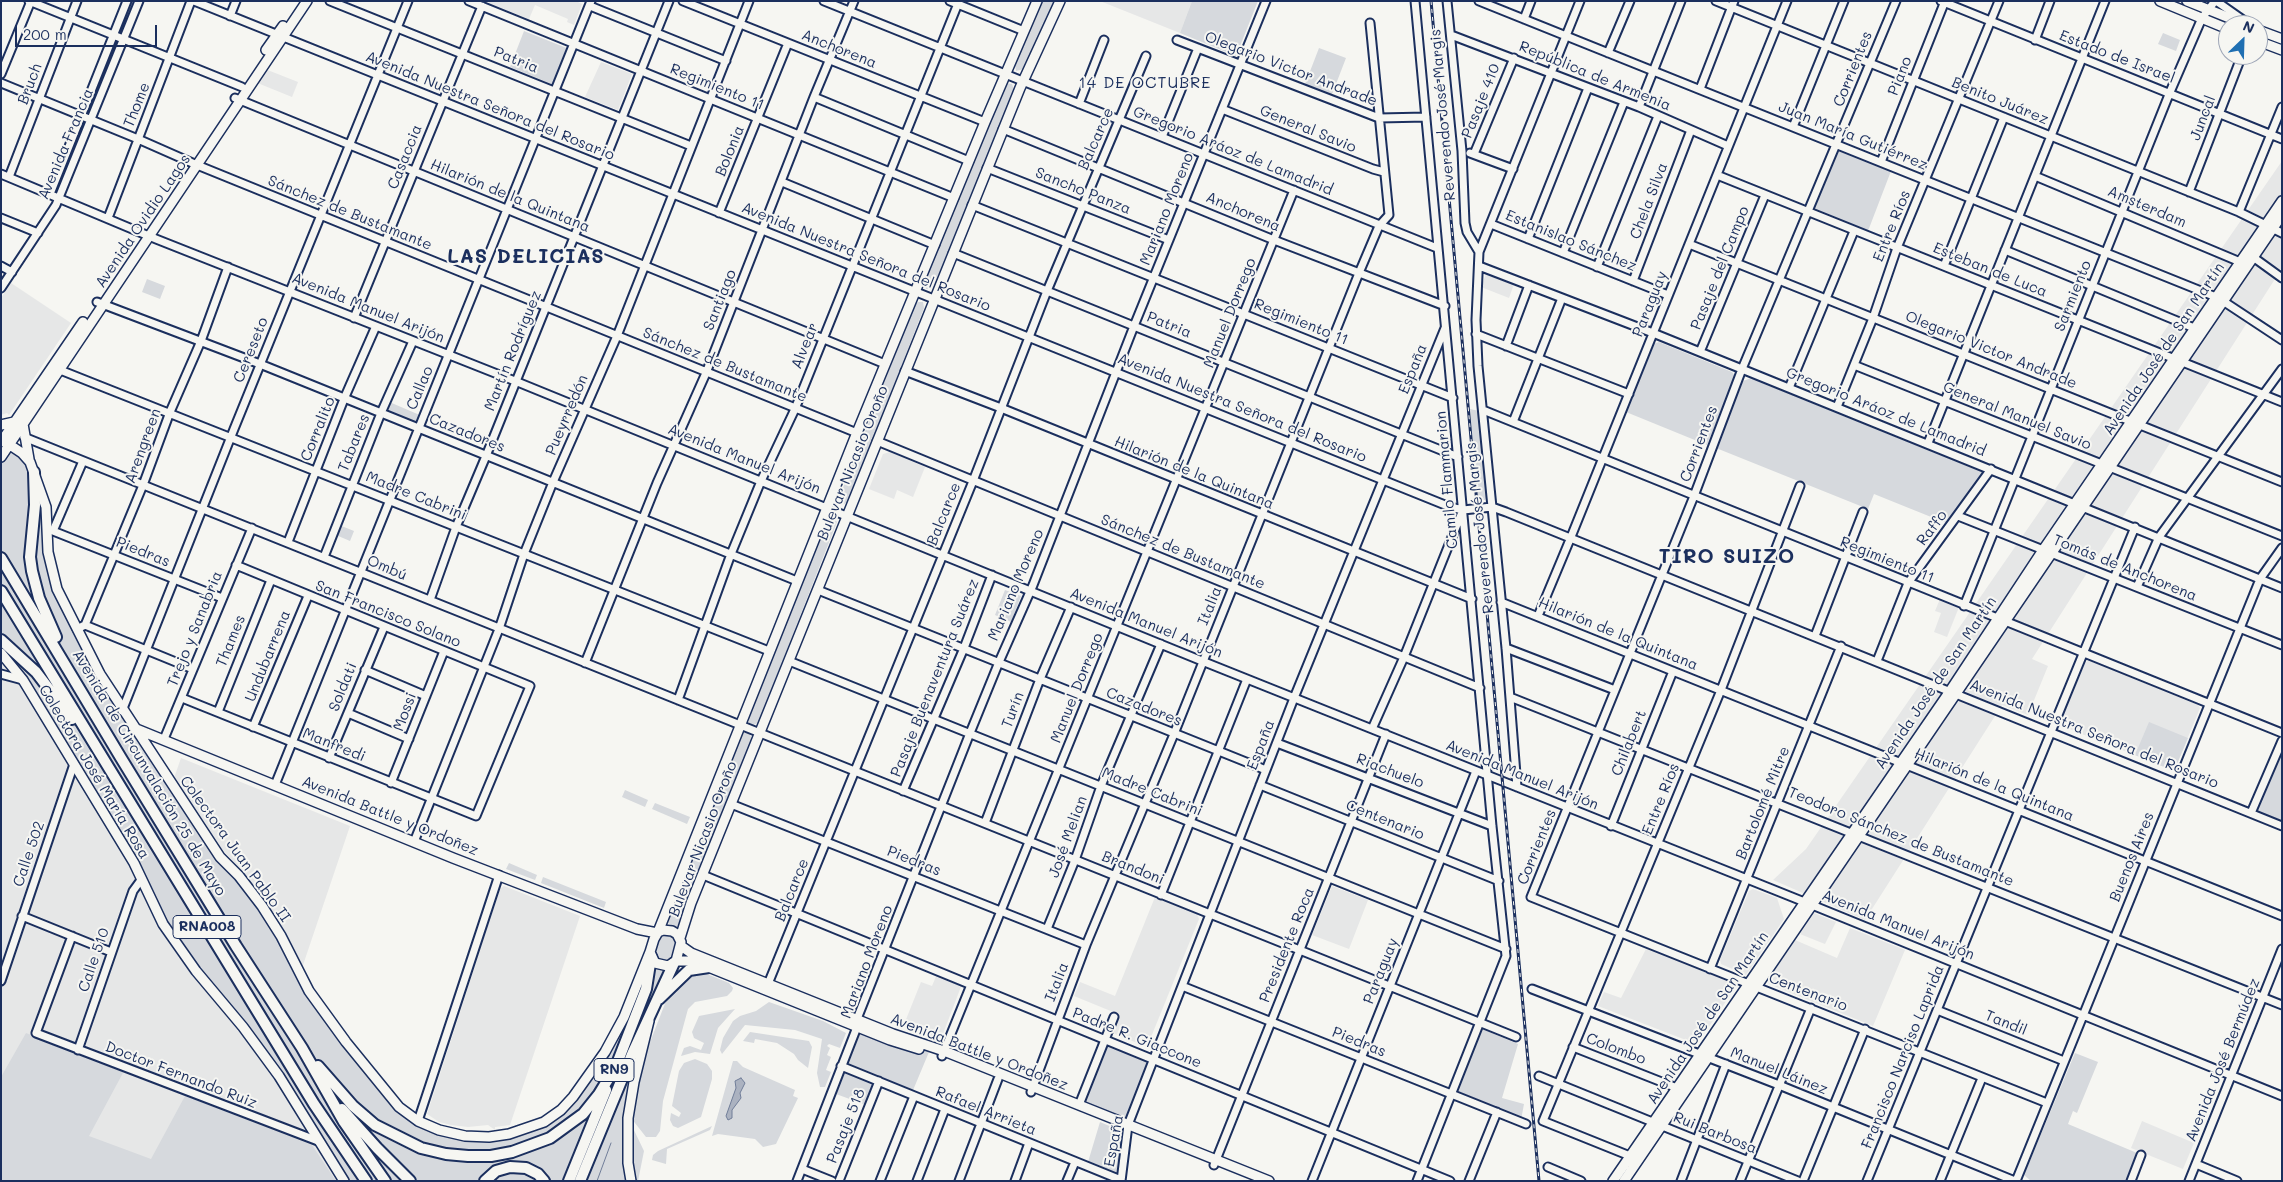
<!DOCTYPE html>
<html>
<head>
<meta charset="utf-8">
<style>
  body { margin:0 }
  #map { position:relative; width:2283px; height:1182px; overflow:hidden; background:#f6f6f2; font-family:Mali,sans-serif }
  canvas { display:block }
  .frame { position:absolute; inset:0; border:2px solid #1b2f5e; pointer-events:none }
  .north { position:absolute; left:2218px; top:15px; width:50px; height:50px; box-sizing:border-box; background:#f6f6f2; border:1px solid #9ea6b7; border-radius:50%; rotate:24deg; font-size:14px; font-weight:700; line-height:20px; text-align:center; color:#1b2f5e }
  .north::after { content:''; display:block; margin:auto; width:18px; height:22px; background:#1f6fb2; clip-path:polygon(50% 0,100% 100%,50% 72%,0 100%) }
  .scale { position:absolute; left:15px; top:25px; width:142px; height:22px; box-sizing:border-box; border:2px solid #1b2f5e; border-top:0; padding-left:6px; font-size:15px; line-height:18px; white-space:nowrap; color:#1b2f5e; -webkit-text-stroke:4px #f6f6f2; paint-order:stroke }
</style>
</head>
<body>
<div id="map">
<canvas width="2283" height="1182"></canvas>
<div class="frame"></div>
<div class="north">N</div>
<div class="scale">200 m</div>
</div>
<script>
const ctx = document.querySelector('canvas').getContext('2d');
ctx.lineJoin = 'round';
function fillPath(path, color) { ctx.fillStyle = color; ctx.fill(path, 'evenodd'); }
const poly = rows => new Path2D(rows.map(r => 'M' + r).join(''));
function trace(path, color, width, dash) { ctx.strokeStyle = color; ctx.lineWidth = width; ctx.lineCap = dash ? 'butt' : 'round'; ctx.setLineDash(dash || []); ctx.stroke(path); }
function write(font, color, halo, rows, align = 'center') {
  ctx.font = font + ' Mali,sans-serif'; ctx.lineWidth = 4; ctx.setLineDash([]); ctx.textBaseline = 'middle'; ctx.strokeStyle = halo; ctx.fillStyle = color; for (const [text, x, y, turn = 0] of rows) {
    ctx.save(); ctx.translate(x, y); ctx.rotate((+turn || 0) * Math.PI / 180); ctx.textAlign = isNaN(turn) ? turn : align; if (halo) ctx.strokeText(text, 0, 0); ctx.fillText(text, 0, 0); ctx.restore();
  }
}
const built = poly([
  [489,1,576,1,582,4,574,25,567,22,568,19,535,5,529,19,489,3],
  [1100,1,1192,1,1180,33],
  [601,62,632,74,618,110,585,97],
  [265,69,298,82,292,97,255,82],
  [2282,161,2282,268,2032,659,2048,666,2028,715,2002,705,1865,920,1773,880,1806,849],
  [1486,274,1514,284,1509,298,1481,287],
  [11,283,71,323,9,415,7,413,1,415,1,298],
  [890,452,925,467,913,497,897,490,894,499,869,489,883,454],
  [1940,599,1959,607,1947,637,1934,632,1941,613,1935,611],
  [1,653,243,1027,344,1181,1,1181],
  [2089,660,2198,705,2200,708,2174,771,2062,726,2060,723,2067,706,2085,663],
  [181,758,350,826,302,968,278,922,244,873,220,847,201,821,174,778],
  [504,886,580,916,510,1125,495,1127,495,1130,488,1125,468,1127,451,1125,439,1122,427,1114,500,889],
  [1332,886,1368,900,1349,949,1312,935],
  [1753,889,1777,898,1784,919,1746,975,1721,964,1720,960,1749,891],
  [1155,897,1197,914,1199,919,1147,1047,1115,1034,1112,1029,1118,1014,1074,996,1080,982,1115,996],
  [1814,913,1836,922,1825,944,1800,934],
  [1850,928,1905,950,1873,1026,1769,984,1767,980,1795,940,1837,958],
  [1646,949,1737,985,1700,1040,1691,1042,1598,1006,1604,992,1621,998],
  [937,974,962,984,941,1039,937,1041,903,1027,921,982,932,986],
  [2142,1121,2194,1143,2183,1169,2131,1148]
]);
const green = poly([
  [1042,1,1056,1,1024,69,1016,71,1015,65],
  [1192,1,1258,1,1236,56,1180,33],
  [524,31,569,49,554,85,510,67],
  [2163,33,2180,40,2176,51,2158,44],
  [113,44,117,46,92,110,89,111,86,109],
  [1319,48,1346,58,1331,97,1304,87],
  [1006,83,1012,84,1014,90,934,286,932,289,926,289,924,283,1003,85],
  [81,122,86,124,60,188,58,189,55,187],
  [1839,150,1891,171,1868,231,1814,209],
  [147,279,165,286,160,299,142,292],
  [918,302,923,302,924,308,848,502,842,505,839,498,915,304],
  [1659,342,1732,372,1735,376,1707,445,1626,412,1653,344],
  [1751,378,1982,470,1983,473,1946,523,1874,494,1868,509,1716,448,1743,381],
  [387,401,422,416,418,427,383,412],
  [1470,409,1479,411,1487,497,1485,500,1478,500],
  [1,439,22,453,42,493,51,568,100,674,220,857,262,906,309,991,399,1106,439,1130,509,1134,561,1110,605,1052,650,952,663,930,680,938,656,1001,630,1100,631,1181,344,1181,279,1076,163,924,134,863,1,653],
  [833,517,837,522,758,723,753,725,749,723,749,717,828,520],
  [339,525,354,531,350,541,336,535],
  [1005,590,1021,596,1011,622,995,615],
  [2149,722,2188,738,2174,771,2135,755],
  [743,733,749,733,752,739,751,742,680,918,678,929,666,922],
  [2282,746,2282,822,2255,811],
  [625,790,648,800,645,807,622,797],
  [655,803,690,817,687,824,652,809],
  [509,863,537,875,535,880,506,869],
  [543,877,606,902,604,908,541,883],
  [702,972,729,983,733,988,732,991,727,996,695,1002,688,1009,663,1101,660,1131,656,1137,646,1137,631,1118,640,1071,647,1050,666,1001,693,973],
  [769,1002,823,1021,846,1033,840,1048,829,1044,827,1046,830,1048,827,1055,831,1057,826,1070,831,1072,825,1087,820,1087,817,1073,822,1039,795,1030,745,1025,722,1054,720,1050,723,1038,733,1021,740,1016,756,1011],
  [735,1009,718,1028,710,1054,695,1052,681,1056,684,1048,690,1046,701,1050,704,1043,694,1038,692,1032,699,1016],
  [857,1027,929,1052,911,1095,841,1066],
  [1482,1029,1518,1044,1502,1098,1524,1104,1521,1120,1498,1111,1499,1108,1457,1091],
  [750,1032,809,1041,812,1047,808,1068,798,1060,794,1054,777,1043,755,1039,754,1043,743,1041],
  [26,1033,124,1071,89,1136,151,1159,185,1096,312,1145,336,1181,1,1181,1,1077],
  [1105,1039,1153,1059,1128,1125,1079,1105],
  [2075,1053,2098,1062,2077,1113,2073,1111,2068,1124,2137,1153,2126,1181,2031,1181,2024,1175],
  [695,1059,707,1064,712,1071,712,1079,701,1117,678,1128,673,1126,670,1120,671,1113,679,1117,681,1113,672,1106,679,1071,684,1063],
  [733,1061,737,1061,743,1067,795,1090,793,1096,798,1098,776,1144,763,1147,755,1139,718,1134,712,1136],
  [845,1072,874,1084,866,1105,836,1094],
  [1100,1122,1121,1131,1124,1135,1119,1170,1115,1173,1088,1162],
  [632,1126,644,1151,638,1181,635,1181,632,1163],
  [712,1126,710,1130,667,1149,666,1164,652,1160,653,1155,658,1151]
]);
const water = poly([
  [741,1078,745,1083,740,1093,741,1098,732,1110,732,1118,728,1120,726,1116,736,1088,735,1081,741,1078]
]);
const stream = poly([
  [597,1181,611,1143]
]);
const minor = poly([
  [29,1,242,87],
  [194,1,1450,507,1463,510,1492,507,1506,512,2282,826],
  [330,1,691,146],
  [469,1,954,198],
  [683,1,985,122],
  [824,1,1437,248],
  [950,1,1024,31],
  [1415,1,1492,826,1506,956,1417,1181],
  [1447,1,1462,151,1465,223,1467,232,1479,252],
  [1479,1,2216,297],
  [1716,1,2239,212,2282,233],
  [1896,1,1742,369,1694,496,1531,897,2047,1103],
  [1941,1,2282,139],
  [2216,1,2246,22],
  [590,6,726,61],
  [230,16,236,1],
  [1524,19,1531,1],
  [1451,35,1639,107,1728,146],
  [1177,40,1379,118,1426,117],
  [2035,40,2050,1],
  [1608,53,1630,1],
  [1,74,31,1],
  [1,83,138,139,197,165,857,433],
  [1700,89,1734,1],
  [814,97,969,161],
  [235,98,885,364],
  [1079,104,1104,40],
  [1639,107,1681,1],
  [1222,109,1373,169,1384,172],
  [1793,127,1844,1],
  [1003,129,1274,240,1445,306],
  [1162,137,1198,48],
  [1470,153,1513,169],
  [1474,154,1514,58],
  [1881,162,1945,1],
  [987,168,1169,240],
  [1,174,156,239,515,381,1202,661,1812,905,2282,1096],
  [1717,175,2282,402],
  [2035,176,2245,264],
  [9,177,77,1],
  [782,182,935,245],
  [2189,192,2242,55],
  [50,194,127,1],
  [972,205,1453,398],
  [2239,212,2282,107],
  [719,213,788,43],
  [1,218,38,233],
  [108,218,191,1],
  [1491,224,1668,295],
  [1528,239,1588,88],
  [1689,244,2282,482],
  [2005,250,2199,330],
  [953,253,1458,457],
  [1563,253,1624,102],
  [2253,257,2282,278],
  [1,266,12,272],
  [1479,266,1653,333,2282,588],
  [1944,266,2004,117],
  [1597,267,1658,116],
  [1633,281,1691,130],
  [1,288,56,205,139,1],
  [2223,301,2282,340],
  [97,302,260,364,797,581],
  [354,318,482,6],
  [1476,334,1629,394],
  [1506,346,1529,285],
  [1700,352,1765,195],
  [1854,365,2282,536],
  [55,368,769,651],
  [905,371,1001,408,1472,599],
  [1789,388,1854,231],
  [1837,407,1873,318,1897,248,1999,1],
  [1483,410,2282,733],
  [1513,422,1562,298],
  [24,437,1516,1037],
  [877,441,1480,688],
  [1928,443,2105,1],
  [1958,516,2282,645],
  [53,531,222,598],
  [53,531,83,461],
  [288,542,344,399,376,326],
  [324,557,381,413,413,341],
  [2137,587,2159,537,2282,369],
  [818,590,1266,770],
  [430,600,456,527,486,456,669,1],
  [1501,602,2282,916],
  [1964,606,2170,92,2202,18,2215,1],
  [1538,616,1571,537,1787,1],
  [85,625,193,669],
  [77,629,85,625,143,485,170,412,201,341,228,267],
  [1815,636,1863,512],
  [1506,648,1615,690],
  [789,661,1506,949],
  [1877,661,1908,583,1991,469],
  [585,663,657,483,706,373,814,97,854,1],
  [365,670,426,696],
  [1,674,23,680],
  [1510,697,2282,1005],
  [182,698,476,816,530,686,236,565],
  [678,700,731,554,761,481,795,409,959,1],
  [122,711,234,429,408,1],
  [218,712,271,580],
  [348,713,409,739],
  [253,727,308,596],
  [1372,729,1404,657,1462,512],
  [164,739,252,528],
  [1277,743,1492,826],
  [329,758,384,627],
  [391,783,444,651],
  [275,785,591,1],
  [1260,785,1499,881],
  [1517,787,1506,648,1478,366,1476,320,1479,252,1580,1],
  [903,791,964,648,992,575],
  [731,804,1086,945],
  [2251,813,2282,741],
  [985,823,1040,679,1071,607],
  [1611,826,1673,671],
  [414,842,499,629,524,554,553,482,617,336,749,1],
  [703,875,1450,1181],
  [1161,895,1247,679],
  [22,916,111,952],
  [1047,929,1075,860,1101,786,1161,644],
  [72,936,36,1033,318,1141],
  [1710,969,1841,646],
  [1,981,74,764],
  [768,984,973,481,1047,291,1146,56],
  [1182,986,1526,1124],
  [1532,989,1779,1085,2015,1181],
  [1937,1010,2064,1061],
  [1573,1047,1677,1088],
  [78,1050,133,891,141,880],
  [942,1056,1294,190],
  [841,1066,1121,1180],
  [1539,1076,1798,1181],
  [1031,1092,1086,945,1174,734,1359,273,1379,226,1389,215,1370,23],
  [1079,1105,1114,1017],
  [418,1121,499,875],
  [1630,1156,1543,1121,1721,690,1800,486],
  [2196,1164,2237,1181],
  [1214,1165,1386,734],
  [1548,1167,1581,1181],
  [802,1169,832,1181],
  [797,1181,857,1027,857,1019,970,733,999,662,1033,585,1134,326,1266,1],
  [839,1181,879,1081],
  [880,1181,914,1096],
  [917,1181,945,1109],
  [959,1181,998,1079],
  [1015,1181,1029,1143],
  [1067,1181,1075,1162],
  [1121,1181,1128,1125,1294,698,1445,328],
  [1312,1181,1476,771],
  [1469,1181,1497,1112],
  [1681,1181,1726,1064],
  [1740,1181,1811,1008],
  [1803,1181,1865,1029],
  [1867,1181,2135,527],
  [1940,1181,1982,1078],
  [2016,1181,2260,579,2282,548],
  [2131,1181,2141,1155],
  [2189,1181,2282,949]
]);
const major = poly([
  [2160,1,2228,29],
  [2187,1,2247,25],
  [2258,30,2282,39],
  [2258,41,2282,50],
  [266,50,283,26],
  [23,424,29,459],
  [1,425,14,422],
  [1,439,22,453,30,462,46,507,48,552,57,589,100,674,220,857,239,876,262,906,281,936,309,991,346,1042,399,1107,418,1121,439,1130,465,1136,489,1137,509,1134,544,1122,561,1110,573,1097,605,1052,624,1017,650,952],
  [1,442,83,322],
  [1,457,307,1],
  [1,653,23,680,134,863,163,924,196,971,243,1027,279,1076,344,1181],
  [134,728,453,858,637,929,657,933],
  [663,930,672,931,677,934,681,942,676,961,668,966,655,963,650,952,654,939,658,932,663,930],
  [658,932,854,440,985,122,1037,1],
  [680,938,691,903,1020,88,1060,1],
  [681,946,691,953,893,1034,944,1051,1269,1181],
  [676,961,690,961,701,964,890,1040,919,1049],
  [631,1181,628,1163,628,1118,634,1082,649,1021],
  [1613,1181,1950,691,2043,550,2282,201],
  [1624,1181,2282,215]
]);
const highway = poly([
  [34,472,35,505,30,557,32,571,39,598,56,637],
  [1,558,121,758,236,946,302,1048,344,1122,385,1181],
  [1,591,314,1104,366,1181],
  [1,640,36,672,72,719],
  [659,999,689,970,709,967],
  [318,1066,353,1106,375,1125,421,1148,446,1154,468,1156,491,1156,512,1152,550,1138,583,1114,599,1094,615,1068],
  [613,1074,646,989,651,957],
  [342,1109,377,1148,410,1181],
  [485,1181,496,1171,510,1167,526,1168,538,1174,544,1181],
  [569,1181,606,1090],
  [580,1181,633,1052,674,963]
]);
const rail = poly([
  [1431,1,1539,1181]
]);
const shields = [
  [207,927,68],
  [614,1070,40]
];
const shieldNames = [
  ["RNA008",207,927],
  ["RN9",614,1070]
];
const streetNames = [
  ["Anchorena",839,49,22],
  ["Estado de Israel",2117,57,21],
  ["Patria",516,60,22],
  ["Olegario Victor Andrade",1291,69,21],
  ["Corrientes",1853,69,-68],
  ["República de Armenia",1595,76,22],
  ["Piano",1900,76,-68],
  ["Bruch",30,84,-69],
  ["Regimiento 11",717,87,22],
  ["Pasaje 410",1481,101,-68],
  ["Benito Juárez",2000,101,22],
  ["Thome",137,105,-68],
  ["Avenida Nuestra Señora del Rosario",490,106,22],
  ["Reverendo José Margis",1443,115,-95],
  ["Juncal",2203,118,-69],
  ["General Savio",1308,129,22],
  ["Juan María Gutiérrez",1853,136,22],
  ["Balcarce",1096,139,-66],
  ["Avenida Francia",66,144,-67],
  ["Bolonia",730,151,-68],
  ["Gregorio Aráoz de Lamadrid",1233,151,22],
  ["Casaccia",405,157,-68],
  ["Sancho Panza",1083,191,22],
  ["Hilarión de la Quintana",510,196,22],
  ["Chela Silva",1649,201,-69],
  ["Amsterdam",2147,207,23],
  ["Mariano Moreno",1167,209,-68],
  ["Anchorena",1243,212,23],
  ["Sánchez de Bustamante",350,213,22],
  ["Avenida Ovidio Lagos",143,221,-56],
  ["Entre Ríos",1892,226,-68],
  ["Estanislao Sánchez",1571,241,22],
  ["Avenida Nuestra Señora del Rosario",866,257,22],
  ["Pasaje del Campo",1720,268,-68],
  ["Esteban de Luca",1990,270,22],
  ["Sarmiento",2073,296,-68],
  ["Santiago",720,300,-68],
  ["Paraguay",1650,304,-68],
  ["Avenida Manuel Arijón",368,308,22],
  ["Manuel Dorrego",1230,313,-68],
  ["Regimiento 11",1301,322,22],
  ["Patria",1169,325,22],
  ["Alvear",805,346,-68],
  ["Avenida José de San Martín",2164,349,-56],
  ["Cereseto",251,350,-68],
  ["Olegario Victor Andrade",1991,350,22],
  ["Martín Rodríguez",513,351,-68],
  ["Sánchez de Bustamante",725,365,22],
  ["España",1413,369,-68],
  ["Callao",420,388,-67],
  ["Avenida Nuestra Señora del Rosario",1242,408,22],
  ["Gregorio Aráoz de Lamadrid",1886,412,22],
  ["Pueyrredón",567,415,-67],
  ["General Manuel Savio",2017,416,22],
  ["Corralito",318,429,-68],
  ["Cazadores",467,433,22],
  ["Tabares",354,443,-68],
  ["Corrientes",1699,444,-69],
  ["Arengreen",143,446,-70],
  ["Avenida Manuel Arijón",744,459,22],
  ["Bulevar Nicasio Oroño",853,463,-68],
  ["Hilarión de la Quintana",1194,473,22],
  ["Camilo Flammarion",1447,480,-95],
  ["Madre Cabrini",416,496,22],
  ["Balcarce",944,514,-68],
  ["Reverendo José Margis",1480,528,-96],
  ["Raffo",1932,528,-53],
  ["Piedras",143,552,22],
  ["Sánchez de Bustamante",1183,552,22],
  ["Regimiento 11",1887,560,22],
  ["Ombú",387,568,23],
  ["Tomás de Anchorena",2125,568,22],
  ["Mariano Moreno",1016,585,-67],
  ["Italia",1210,606,-68],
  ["San Francisco Solano",388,614,22],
  ["Avenida Manuel Arijón",1146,623,22],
  ["Trejo y Sanabria",195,629,-68],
  ["Hilarión de la Quintana",1618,634,22],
  ["Thames",231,641,-68],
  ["Undubarrena",268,656,-68],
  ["Pasaje Buenaventura Suárez",935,678,-68],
  ["Avenida José de San Martín",1936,683,-56],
  ["Soldati",343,687,-68],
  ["Manuel Dorrego",1077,688,-68],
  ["Cazadores",1144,707,22],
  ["Turín",1013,710,-69],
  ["Mossi",405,712,-69],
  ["Avenida Nuestra Señora del Rosario",2094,734,22],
  ["Chilabert",1629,743,-68],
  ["Manfredi",334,745,22],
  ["España",1261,745,-69],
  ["Riachuelo",1390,771,21],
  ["Colectora José María Rosa",94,772,59],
  ["Avenida de Circunvalación 25 de Mayo",149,773,59],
  ["Avenida Manuel Arijón",1522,775,22],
  ["Hilarión de la Quintana",1994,785,22],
  ["Madre Cabrini",1152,792,22],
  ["Entre Ríos",1661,799,-68],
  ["Bartolomé Mitre",1763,803,-68],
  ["Avenida Battle y Ordoñez",390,816,22],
  ["Centenario",1385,820,22],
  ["José Melian",1068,837,-70],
  ["Teodoro Sánchez de Bustamante",1901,837,22],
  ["Bulevar Nicasio Oroño",703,839,-69],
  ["Corrientes",1537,847,-68],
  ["Colectora Juan Pablo II",235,849,54],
  ["Calle 502",29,854,-71],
  ["Buenos Aires",2132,857,-68],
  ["Piedras",914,861,22],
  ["Brandoni",1133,868,22],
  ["Balcarce",792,890,-68],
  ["Avenida Manuel Arijón",1898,925,22],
  ["Presidente Roca",1287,945,-68],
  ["Calle 510",94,960,-71],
  ["Mariano Moreno",867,962,-69],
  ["Paraguay",1381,971,-68],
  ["Italia",1057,982,-69],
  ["Centenario",1808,992,21],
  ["Avenida José de San Martín",1708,1018,-56],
  ["Tandil",2006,1023,22],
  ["Padre R. Giaccone",1137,1038,22],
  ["Piedras",1359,1042,22],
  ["Colombo",1616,1049,21],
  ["Avenida Battle y Ordoñez",979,1052,21],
  ["Francisco Narciso Laprida",1903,1057,-68],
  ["Avenida José Bermúdez",2223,1060,-68],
  ["Manuel Láinez",1779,1071,22],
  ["Doctor Fernando Ruiz",181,1075,21],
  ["Rafael Arrieta",986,1111,22],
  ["Pasaje 518",846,1126,-68],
  ["Rui Barbosa",1715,1133,22],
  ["España",1114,1141,-80]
];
const neighbourhoodNames = [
  ["14 DE OCTUBRE",1145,83]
];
const districtNames = [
  ["LAS DELICIAS",526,257],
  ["TIRO SUIZO",1727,557]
];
fillPath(built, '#e6e7e7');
fillPath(green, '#d6d9dd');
fillPath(water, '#abb2c0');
trace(water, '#717e99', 1);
trace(stream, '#717e99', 1);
trace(minor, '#1b2f5e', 11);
trace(major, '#1b2f5e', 12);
trace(highway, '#1b2f5e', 14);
trace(minor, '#f6f6f2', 7);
trace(major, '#f6f6f2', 9);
trace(highway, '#f6f6f2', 10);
trace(rail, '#1b2f5e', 3);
trace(rail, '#f6f6f2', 1, [4]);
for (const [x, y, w] of shields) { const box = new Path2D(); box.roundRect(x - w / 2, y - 11.5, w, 23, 4); ctx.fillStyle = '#f6f6f2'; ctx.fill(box); trace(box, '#1b2f5e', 1); }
write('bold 14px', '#1b2f5e', null, shieldNames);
write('15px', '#1b2f5e', '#f6f6f2', streetNames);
ctx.letterSpacing = '1px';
write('16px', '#1b2f5e', '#f6f6f2', neighbourhoodNames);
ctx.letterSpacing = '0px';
ctx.letterSpacing = '1px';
write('bold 20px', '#1b2f5e', '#f6f6f2', districtNames);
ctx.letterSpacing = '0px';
</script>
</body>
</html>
